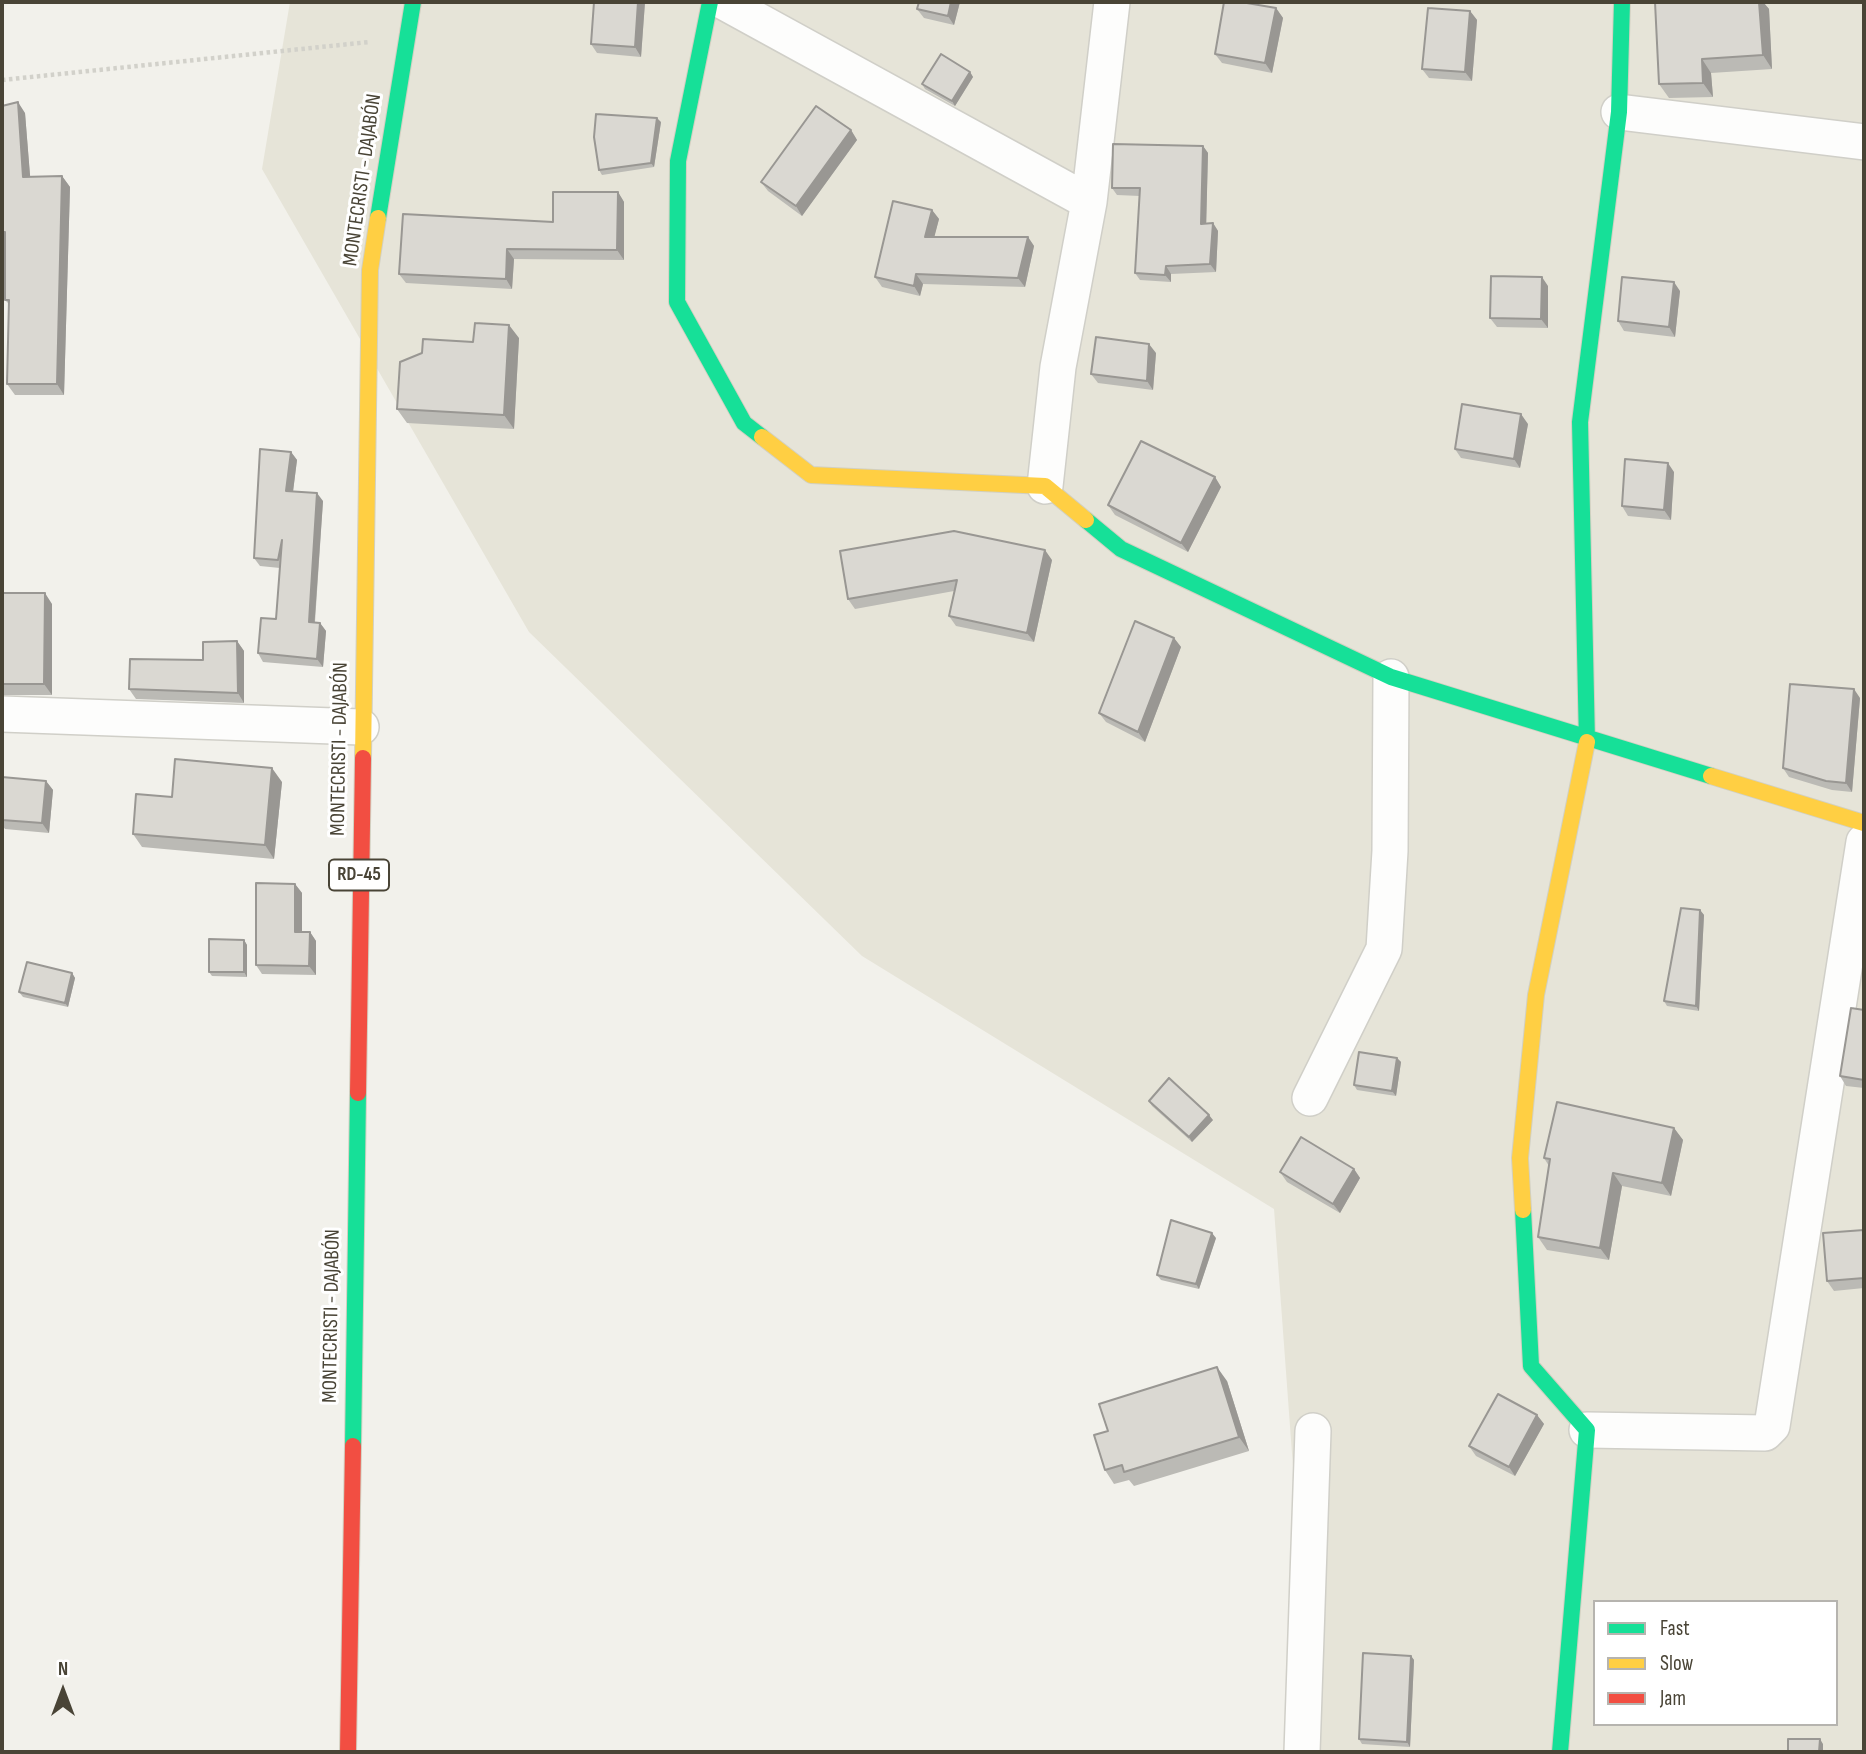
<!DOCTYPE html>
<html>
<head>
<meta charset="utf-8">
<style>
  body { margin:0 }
  #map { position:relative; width:1866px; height:1754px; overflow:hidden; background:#f2f1eb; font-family:"Sofia Sans Condensed",sans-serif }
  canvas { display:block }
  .frame { position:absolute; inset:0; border:4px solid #494436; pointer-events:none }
  .legend { position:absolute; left:1593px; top:1600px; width:245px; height:126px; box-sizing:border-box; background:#fff; border:2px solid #b6b4af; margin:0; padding:9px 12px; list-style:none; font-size:21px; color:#494436 }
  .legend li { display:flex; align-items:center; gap:14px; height:35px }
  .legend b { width:35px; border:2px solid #b6b4af }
  .north { position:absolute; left:28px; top:1656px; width:70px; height:70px; -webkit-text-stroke:5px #fff; paint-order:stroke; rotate:0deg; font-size:19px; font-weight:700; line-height:28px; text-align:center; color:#494436 }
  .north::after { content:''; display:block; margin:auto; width:24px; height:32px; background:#494436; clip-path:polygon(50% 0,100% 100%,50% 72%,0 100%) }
</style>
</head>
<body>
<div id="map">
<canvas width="1866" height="1754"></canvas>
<div class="frame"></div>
<ul class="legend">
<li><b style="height:9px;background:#16e098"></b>Fast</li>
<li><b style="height:9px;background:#ffcf43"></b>Slow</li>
<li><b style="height:9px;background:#f24e42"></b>Jam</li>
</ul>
<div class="north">N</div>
</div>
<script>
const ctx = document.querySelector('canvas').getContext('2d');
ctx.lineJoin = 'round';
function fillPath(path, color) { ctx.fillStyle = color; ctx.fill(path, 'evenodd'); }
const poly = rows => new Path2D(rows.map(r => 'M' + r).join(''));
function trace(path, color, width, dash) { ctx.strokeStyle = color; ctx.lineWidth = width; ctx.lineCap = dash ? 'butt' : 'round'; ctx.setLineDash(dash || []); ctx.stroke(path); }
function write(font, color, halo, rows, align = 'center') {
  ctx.font = font + ' "Sofia Sans Condensed",sans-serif'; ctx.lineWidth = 6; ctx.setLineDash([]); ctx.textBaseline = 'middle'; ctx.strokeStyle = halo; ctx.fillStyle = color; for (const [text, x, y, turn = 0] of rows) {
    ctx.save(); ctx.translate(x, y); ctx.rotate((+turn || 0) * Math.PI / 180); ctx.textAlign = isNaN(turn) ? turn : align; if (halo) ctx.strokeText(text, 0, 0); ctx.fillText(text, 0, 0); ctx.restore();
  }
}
const residential = poly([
  [290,2,1864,2,1864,1752,1314,1752,1274,1209,862,956,529,632,262,169],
  [1595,1602,1836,1602,1836,1724,1595,1724]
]);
const path = poly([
  [2,80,369,42]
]);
const street = poly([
  [724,2,1089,202],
  [1619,112,1864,142],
  [1045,486,1058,367,1089,202,1112,2],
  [2,714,361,727],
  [1310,1098,1384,949,1390,851,1391,677],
  [1587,1430,1765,1433,1772,1426,1864,842],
  [1302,1752,1313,1431]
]);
const fast = poly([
  [710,2,678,161,677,302,744,423,762,437],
  [378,218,413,2],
  [1086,520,1121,549,1391,677,1711,776],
  [1587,742,1580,422,1619,112,1622,2],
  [1523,1210,1531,1366,1587,1430,1560,1752],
  [353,1446,358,1093]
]);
const slow = poly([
  [762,437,811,475,1045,486,1086,520],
  [363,758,370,270,378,218],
  [1711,776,1864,823],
  [1523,1210,1520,1158,1536,995,1587,742]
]);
const jam = poly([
  [358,1093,363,758],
  [348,1752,353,1446]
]);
const wall = poly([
  [594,2,645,2,641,57,597,53,591,44],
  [960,2,954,25,924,18,917,9],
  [1655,2,1763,2,1769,9,1772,69,1711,73,1713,97,1669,98,1659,84],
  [1276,8,1283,18,1272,73,1222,63,1215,54],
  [1470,11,1477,20,1472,81,1429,78,1422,69],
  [970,72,973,77,955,106,925,89,922,84],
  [2,106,25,113,30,177,62,176,70,187,64,395,15,395,7,384,9,304,5,300,5,243,2,243],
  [661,122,654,167,602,175,599,170],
  [851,130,857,140,802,216,768,191,761,182],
  [1203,146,1208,153,1206,224,1213,223,1218,231,1216,272,1171,274,1171,282,1140,280,1135,273,1140,196,1117,195,1112,188],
  [618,192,624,202,624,260,514,259,512,289,406,283,399,274,553,222],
  [932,210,939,219,934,237,1028,237,1034,246,1025,287,923,284,920,296,882,287,875,277],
  [1548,286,1548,328,1497,327,1490,318],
  [1680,291,1675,337,1624,331,1618,321],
  [519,338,514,429,407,423,397,409,473,342],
  [1156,353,1153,390,1098,383,1091,374],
  [1528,424,1520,468,1461,458,1455,449],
  [291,452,297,460,293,492,323,501,315,622,320,623,326,631,323,667,263,662,258,653,276,619,280,568,260,566,254,558],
  [1674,472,1671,520,1628,516,1622,506],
  [1215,477,1221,487,1188,552,1115,515,1108,505],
  [1052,560,1034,642,956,626,949,616,954,591,855,609,848,599],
  [2,593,52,604,52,695,2,695],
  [1174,638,1181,647,1145,742,1106,722,1099,713],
  [237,641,244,651,244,703,136,699,129,689,203,660],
  [1860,698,1852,792,1832,790,1789,777,1783,768],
  [46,781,53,790,49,833,5,829,2,825,2,820],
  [282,782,274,859,142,847,133,834,172,797],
  [295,884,302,893,302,932,310,932,316,941,316,975,262,974,256,965],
  [1700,910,1704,915,1699,1011,1667,1006,1664,1001],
  [244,940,247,945,247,977,212,976,209,972],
  [72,973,75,978,68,1007,23,997,19,992],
  [1864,1010,1864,1088,1846,1086,1840,1076],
  [1397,1058,1401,1062,1396,1096,1357,1090,1354,1085],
  [1149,1101,1213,1120,1192,1142,1152,1106],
  [1674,1128,1683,1140,1671,1196,1622,1186,1609,1260,1547,1250,1538,1237,1549,1166,1544,1158],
  [1354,1169,1360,1178,1340,1213,1287,1182,1280,1172],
  [1864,1230,1864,1288,1834,1291,1827,1281],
  [1216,1238,1199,1289,1161,1280,1157,1275],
  [1227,1381,1249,1451,1134,1486,1129,1480,1114,1484,1105,1470,1108,1431],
  [1537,1415,1544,1424,1515,1476,1476,1456,1469,1446],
  [1411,1656,1414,1660,1410,1747,1362,1744,1359,1739]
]);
const shadedWall = poly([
  [638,2,645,2,641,57,635,47],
  [951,2,960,2,954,25,948,16],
  [1759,2,1763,2,1769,9,1772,69,1763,55],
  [1276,8,1283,18,1272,73,1265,63],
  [1470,11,1477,20,1472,81,1465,72],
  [1702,59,1711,73,1713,97,1703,83],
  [970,72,973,77,955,106,952,101],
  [18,102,25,113,31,187,23,177],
  [657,118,661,122,654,167,651,163],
  [851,130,857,140,802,216,796,206],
  [1203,146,1208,153,1206,232,1201,224],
  [62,176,70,187,64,395,57,384],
  [618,192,624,202,624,260,617,250],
  [932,210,939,219,932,246,925,237],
  [1213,223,1218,231,1216,272,1210,264],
  [1028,237,1034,246,1025,287,1018,278],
  [507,249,514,259,512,289,506,279],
  [1166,266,1171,274,1171,282,1165,275],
  [916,274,923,284,920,296,914,286],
  [1542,277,1548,286,1548,328,1541,319],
  [1674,282,1680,291,1675,337,1669,327],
  [509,325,519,338,514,429,504,415],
  [1149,344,1156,353,1153,390,1147,381],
  [1521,414,1528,424,1520,468,1514,459],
  [291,452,297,460,292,499,286,491],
  [1668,463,1674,472,1671,520,1664,510],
  [1215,477,1221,487,1188,552,1181,543],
  [317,493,323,501,314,630,309,622],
  [1045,550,1052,560,1034,642,1027,633],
  [45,593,52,604,52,695,44,684],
  [320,623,326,631,323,667,317,659],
  [1174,638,1181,647,1145,742,1138,732],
  [237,641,244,651,244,703,238,693],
  [1854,689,1860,698,1852,792,1846,783],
  [272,768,282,782,274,859,265,845],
  [46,781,53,790,49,833,42,823],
  [295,884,302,893,302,941,295,932],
  [1700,910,1704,915,1699,1011,1696,1006],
  [310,932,316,941,316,975,309,966],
  [244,940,247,945,247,977,244,972],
  [72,973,75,978,68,1007,65,1003],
  [1397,1058,1401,1062,1396,1096,1392,1091],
  [1209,1115,1213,1120,1192,1142,1189,1137],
  [1674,1128,1683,1140,1671,1196,1662,1183],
  [1354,1169,1360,1178,1340,1213,1333,1204],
  [1613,1173,1622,1186,1609,1260,1600,1248],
  [1212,1233,1216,1238,1199,1289,1196,1284],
  [1217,1367,1227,1381,1249,1451,1239,1437],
  [1537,1415,1544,1424,1515,1476,1509,1467],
  [1411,1656,1414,1660,1410,1747,1407,1742],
  [1820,1739,1823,1744,1823,1752,1819,1752]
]);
const building = poly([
  [594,2,638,2,635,47,591,44,594,2],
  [919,2,951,2,948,16,917,9,919,2],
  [1224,2,1241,2,1276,8,1265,63,1215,54,1224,2],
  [1655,2,1759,2,1763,55,1702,59,1703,83,1659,84,1655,2],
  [1428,8,1470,11,1465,72,1422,69,1428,8],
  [941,54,970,72,952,101,922,84,941,54],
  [18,102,23,177,62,176,57,384,7,384,9,300,5,300,5,232,2,232,2,106,18,102],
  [816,106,851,130,796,206,761,182,816,106],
  [596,114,657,118,651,163,599,170,594,137,596,114],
  [1113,144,1203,146,1201,224,1213,223,1210,264,1166,266,1165,275,1135,273,1140,188,1112,188,1113,144],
  [553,192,618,192,617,250,507,249,506,279,399,274,403,214,553,222,553,192],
  [893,201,932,210,925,237,1028,237,1018,278,916,274,914,286,875,277,893,201],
  [1491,276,1542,277,1541,319,1490,318,1491,276],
  [1622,277,1674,282,1669,327,1618,321,1622,277],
  [475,323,509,325,504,415,397,409,400,362,422,353,423,339,473,342,475,323],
  [1096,337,1149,344,1147,381,1091,374,1096,337],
  [1462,404,1521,414,1514,459,1455,449,1462,404],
  [1141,441,1215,477,1181,543,1108,505,1141,441],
  [260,449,291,452,286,491,317,493,309,622,320,623,317,659,258,653,261,618,276,619,282,540,278,560,254,558,260,449],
  [1625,459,1668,463,1664,510,1622,506,1625,459],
  [954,531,1045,550,1027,633,949,616,957,580,848,599,840,551,954,531],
  [2,593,45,593,44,684,2,684,2,593],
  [1135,621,1174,638,1138,732,1099,713,1135,621],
  [237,641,238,693,129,689,130,659,203,660,203,642,237,641],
  [1790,684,1854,689,1846,783,1826,781,1783,768,1790,684],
  [175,759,272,768,265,845,133,834,136,794,172,797,175,759],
  [2,777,46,781,42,823,2,820,2,777],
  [256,883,295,884,295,932,310,932,309,966,256,965,256,883],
  [1681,908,1700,910,1696,1006,1664,1001,1681,908],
  [209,939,244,940,244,972,209,972,209,939],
  [27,962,72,973,65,1003,19,992,27,962],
  [1851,1008,1864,1010,1864,1080,1840,1076,1851,1008],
  [1359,1052,1397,1058,1392,1091,1354,1085,1359,1052],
  [1169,1078,1209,1115,1189,1137,1149,1101,1169,1078],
  [1557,1102,1674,1128,1662,1183,1613,1173,1600,1248,1538,1237,1550,1159,1544,1158,1557,1102],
  [1301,1137,1354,1169,1333,1204,1280,1172,1301,1137],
  [1171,1220,1212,1233,1196,1284,1157,1275,1171,1220],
  [1864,1230,1864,1278,1827,1281,1823,1233,1864,1230],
  [1217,1367,1239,1437,1124,1472,1122,1465,1105,1470,1094,1435,1108,1431,1099,1404,1217,1367],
  [1498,1394,1537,1415,1509,1467,1469,1446,1498,1394],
  [1363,1653,1411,1656,1407,1742,1359,1739,1363,1653],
  [1788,1739,1820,1739,1819,1752,1788,1752,1788,1739]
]);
const shields = [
  [359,875,60]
];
const shieldNames = [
  ["RD-45",359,875]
];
const streetNames = [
  ["MONTECRISTI - DAJABÓN",363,180,-82],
  ["MONTECRISTI - DAJABÓN",340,749,-89],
  ["MONTECRISTI - DAJABÓN",332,1316,-89]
];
fillPath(residential, '#e6e4d8');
trace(street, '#d0cfc8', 38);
trace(fast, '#d2d0c1', 18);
trace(slow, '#d2d0c1', 18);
trace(jam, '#d2d0c1', 18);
trace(path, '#d2d1ca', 4.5, [3.5, 3.5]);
trace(street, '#fdfdfc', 35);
trace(fast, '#16e098', 16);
trace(slow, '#ffcf43', 16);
trace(jam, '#f24e42', 16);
fillPath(wall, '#bbbab5');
fillPath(shadedWall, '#999793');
fillPath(building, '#dad8d2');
trace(building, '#999793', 2);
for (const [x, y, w] of shields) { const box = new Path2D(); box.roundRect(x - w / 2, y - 15.5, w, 31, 5); ctx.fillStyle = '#fff'; ctx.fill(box); trace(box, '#494436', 2); }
write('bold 19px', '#494436', null, shieldNames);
write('21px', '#494436', '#fff', streetNames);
</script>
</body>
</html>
